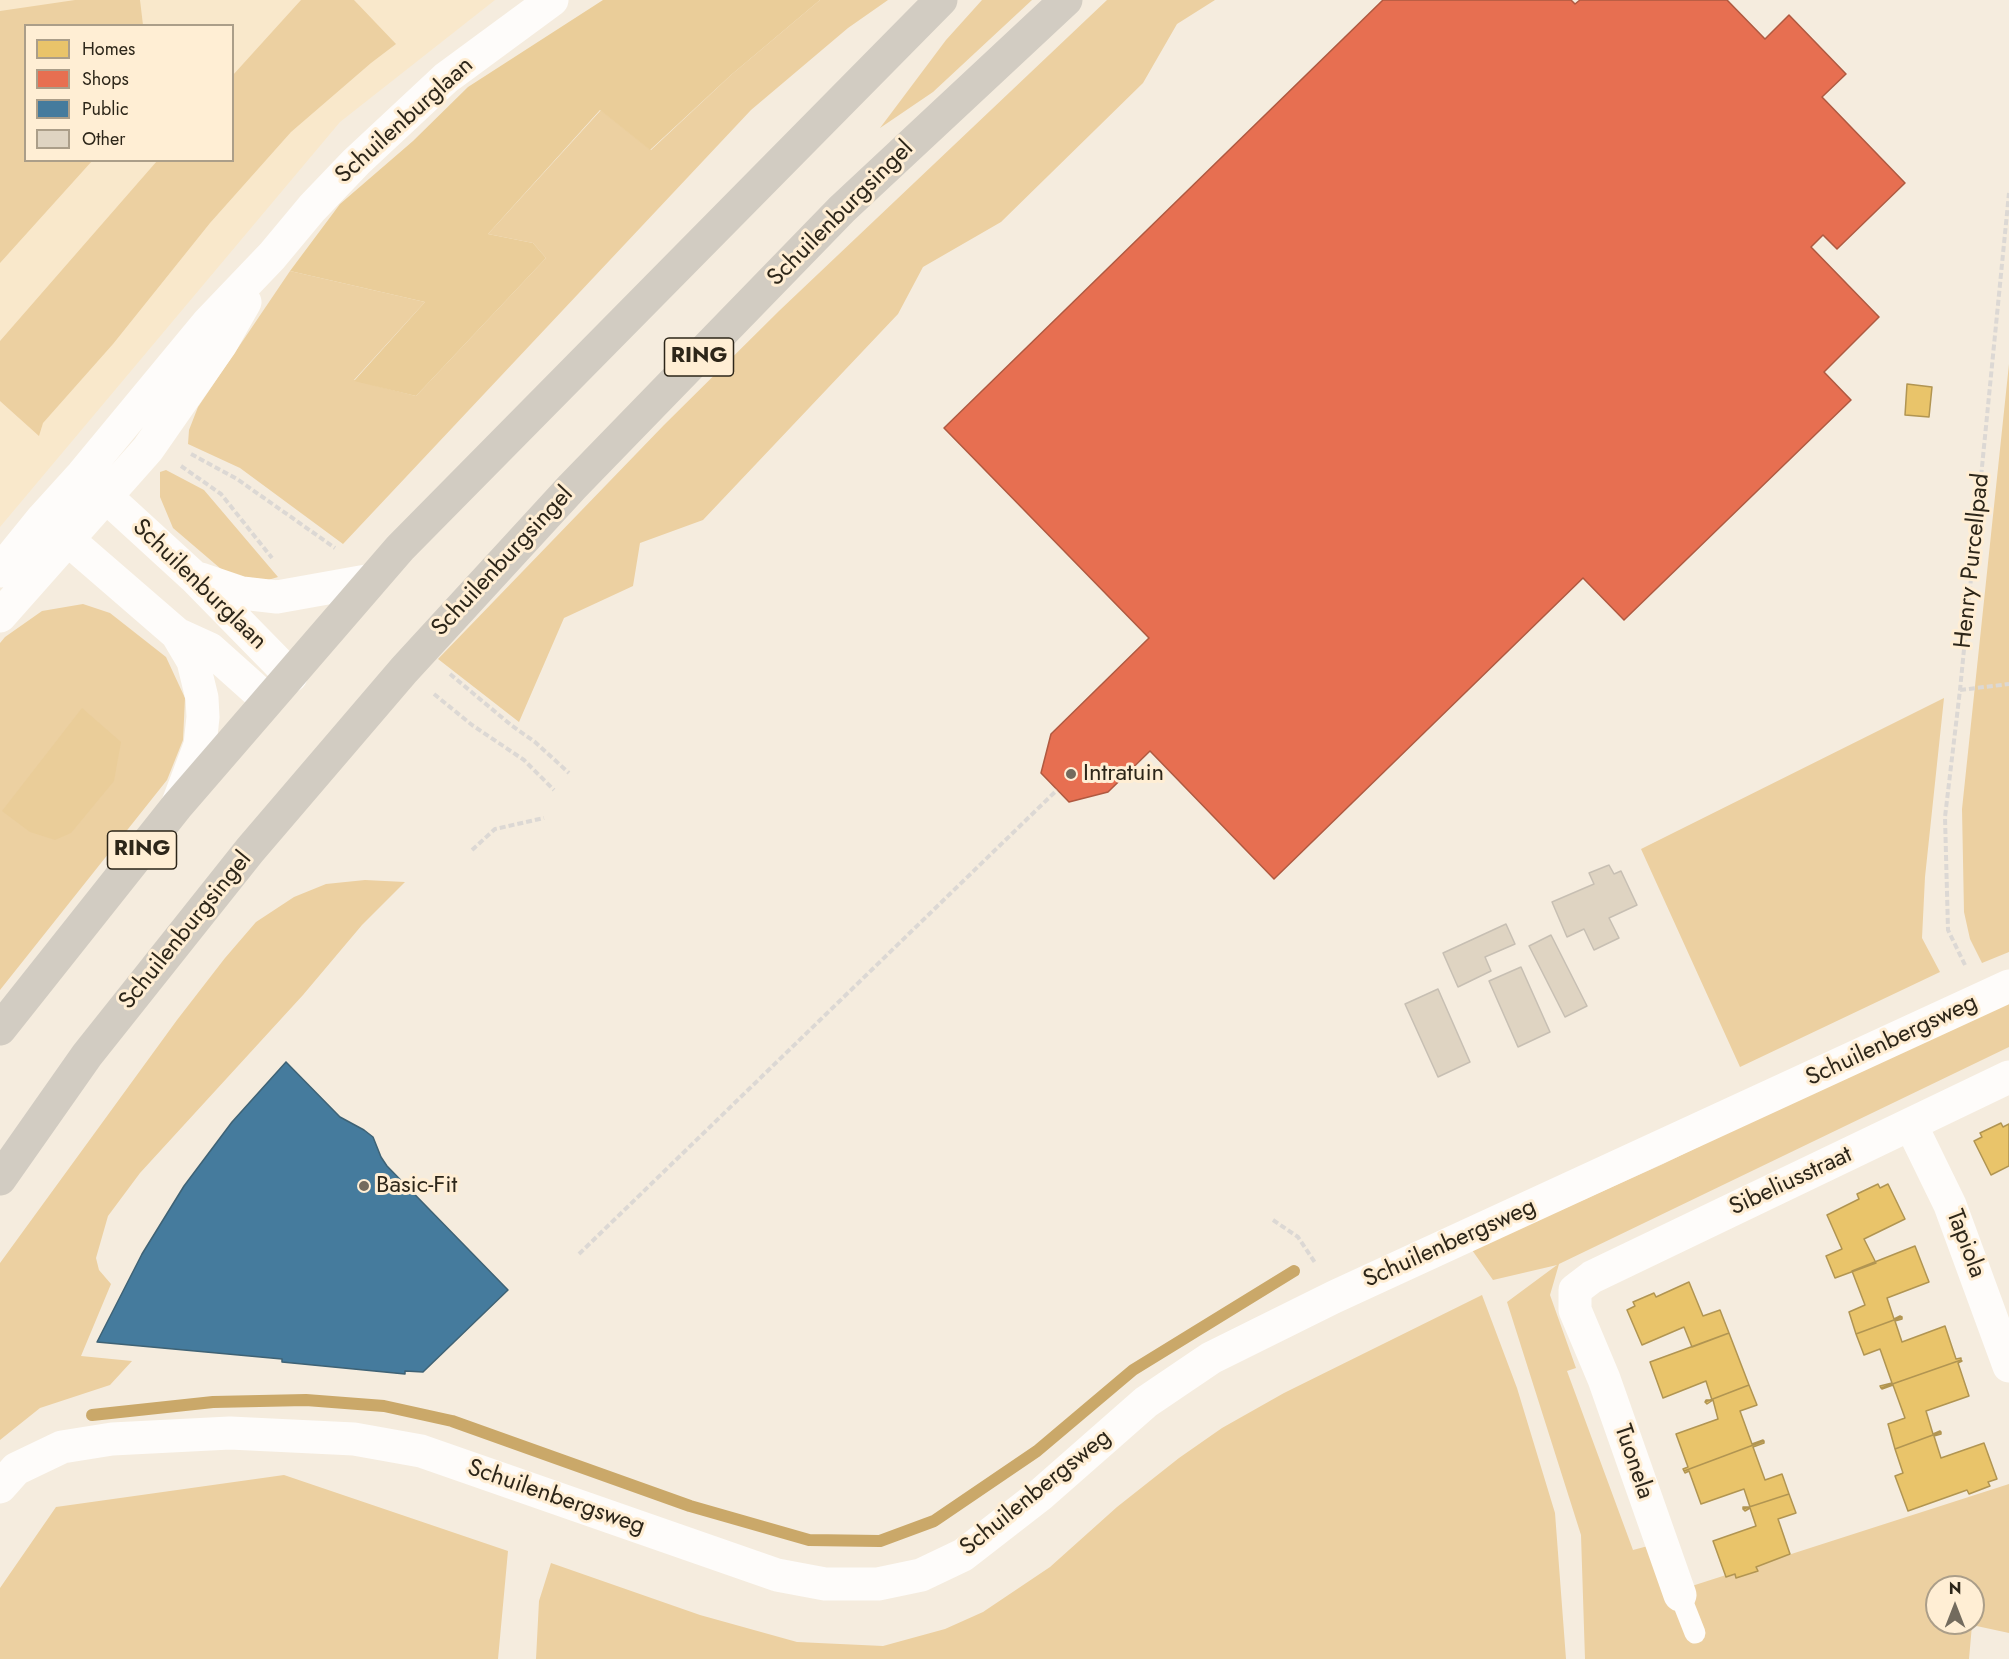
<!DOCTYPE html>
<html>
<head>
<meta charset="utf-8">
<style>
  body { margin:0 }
  #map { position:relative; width:2009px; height:1659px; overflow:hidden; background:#f5ecde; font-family:Jost,sans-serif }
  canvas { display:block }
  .legend { position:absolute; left:24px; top:24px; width:210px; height:138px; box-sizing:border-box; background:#ffeed4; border:2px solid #ab9e89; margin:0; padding:8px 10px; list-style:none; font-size:18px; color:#2d2619 }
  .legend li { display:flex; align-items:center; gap:12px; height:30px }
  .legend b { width:30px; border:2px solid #ab9e89 }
  .north { position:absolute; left:1925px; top:1575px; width:60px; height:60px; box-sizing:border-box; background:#ffeed4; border:2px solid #ab9e89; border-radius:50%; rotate:0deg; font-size:16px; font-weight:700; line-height:24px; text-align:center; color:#2d2619 }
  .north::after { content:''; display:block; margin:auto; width:21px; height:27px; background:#736b5e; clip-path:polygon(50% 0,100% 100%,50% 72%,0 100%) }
</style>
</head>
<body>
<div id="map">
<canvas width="2009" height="1659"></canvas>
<ul class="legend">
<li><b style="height:16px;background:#e9c46a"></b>Homes</li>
<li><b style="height:16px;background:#e76f51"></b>Shops</li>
<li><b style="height:16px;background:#457b9d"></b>Public</li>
<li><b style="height:16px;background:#dfd4c2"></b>Other</li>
</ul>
<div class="north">N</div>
</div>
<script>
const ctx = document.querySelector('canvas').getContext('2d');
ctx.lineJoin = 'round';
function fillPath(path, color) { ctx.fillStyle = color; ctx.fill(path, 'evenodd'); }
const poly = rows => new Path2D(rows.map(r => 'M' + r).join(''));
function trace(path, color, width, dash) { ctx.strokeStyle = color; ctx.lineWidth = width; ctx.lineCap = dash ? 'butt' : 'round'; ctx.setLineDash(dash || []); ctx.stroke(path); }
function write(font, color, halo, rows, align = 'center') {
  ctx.font = font + ' Jost,sans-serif'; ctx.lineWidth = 6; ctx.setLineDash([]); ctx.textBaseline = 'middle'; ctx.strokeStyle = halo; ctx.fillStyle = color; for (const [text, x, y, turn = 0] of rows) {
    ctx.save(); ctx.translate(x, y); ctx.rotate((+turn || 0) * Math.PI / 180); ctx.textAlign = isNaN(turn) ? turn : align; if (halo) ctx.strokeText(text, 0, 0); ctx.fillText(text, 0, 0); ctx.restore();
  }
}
const built = poly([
  [0,0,495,0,340,122,0,527],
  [26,26,232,26,232,160,26,160]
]);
const green = poly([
  [75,0,140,0,143,25,26,26,26,160,92,161,0,263,0,11],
  [301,0,354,0,396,44,371,63,291,132,210,223,113,344,43,423,39,436,0,401,0,341,157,161,232,160,233,75],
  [820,0,888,0,848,28,751,110,343,544,240,468,188,444,189,430,198,407,290,271,425,302,354,380,416,396,546,258,533,243,488,234,601,110,651,150,731,75],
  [982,0,1032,0,933,92,880,128,946,40],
  [1107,0,1215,0,1177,24,1143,83,1001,222,923,267,898,314,703,520,640,543,633,586,564,618,519,722,438,659,664,425,780,310],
  [2009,364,2009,952,1982,963,1970,939,1964,912,1962,809],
  [166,470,204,490,278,577,268,580,228,575,173,528,160,497,160,472],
  [83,604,110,613,166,657,185,698,183,740,167,780,0,990,0,643,5,637,42,611],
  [1944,698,1925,877,1922,938,1940,972,1740,1067,1641,849],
  [365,880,405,882,362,925,303,995,140,1173,108,1216,96,1258,99,1270,111,1284,81,1356,132,1361,110,1385,40,1408,0,1440,0,1263,177,1020,225,958,256,922,294,897,326,884],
  [2009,999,2009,1047,1559,1264,1550,1295,1576,1368,1567,1371,1633,1550,1648,1546,1667,1594,2009,1484,2009,1633,1972,1625,1969,1659,1585,1659,1581,1535,1507,1302,1557,1265,1493,1280,1472,1250,1663,1164,1841,1077],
  [1937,1587,1973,1587,1973,1623,1937,1623],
  [1482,1295,1517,1388,1555,1513,1566,1659,536,1659,539,1601,551,1563,700,1615,797,1642,883,1646,945,1629,983,1612,1050,1567,1117,1507,1179,1458,1222,1428,1284,1393],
  [284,1475,508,1551,498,1659,0,1659,0,1588,56,1507]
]);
const forest = poly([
  [603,0,820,0,731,75,650,150,600,110,488,234,533,243,546,258,416,396,354,381,425,302,290,271,340,204,413,141,468,87],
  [82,708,121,742,114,781,71,833,55,840,30,832,2,811]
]);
const homes = poly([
  [1907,384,1932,387,1929,417,1905,415,1907,384],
  [2001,1123,2003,1127,2009,1124,2009,1166,1991,1175,1974,1141,1982,1137,1980,1133,2001,1123],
  [1878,1184,1880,1188,1888,1184,1905,1219,1864,1239,1876,1263,1835,1278,1826,1256,1842,1249,1827,1215,1859,1199,1857,1194,1878,1184],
  [1915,1246,1929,1282,1887,1298,1894,1319,1900,1316,1902,1317,1856,1334,1849,1312,1865,1305,1852,1271,1915,1246],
  [1689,1282,1703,1316,1720,1310,1729,1333,1692,1347,1684,1327,1642,1345,1627,1310,1635,1306,1633,1302,1654,1293,1656,1297,1689,1282],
  [1902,1317,1902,1319,1895,1321,1902,1342,1945,1326,1956,1359,1961,1358,1961,1360,1881,1388,1880,1386,1892,1383,1880,1349,1864,1355,1856,1334,1902,1317],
  [1729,1333,1749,1385,1705,1402,1706,1400,1712,1400,1706,1381,1663,1398,1650,1362,1729,1333],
  [1961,1360,1962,1361,1958,1363,1969,1396,1926,1411,1933,1434,1940,1431,1941,1432,1895,1449,1888,1424,1905,1418,1893,1385,1882,1389,1881,1388,1961,1360],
  [1749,1385,1757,1405,1740,1411,1752,1444,1763,1440,1764,1441,1684,1471,1683,1469,1688,1467,1676,1434,1718,1419,1713,1400,1707,1404,1705,1402,1749,1385],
  [1941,1432,1941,1434,1934,1436,1941,1458,1984,1443,1997,1479,1988,1482,1990,1486,1969,1494,1967,1490,1908,1511,1895,1476,1903,1473,1895,1449,1941,1432],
  [1764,1441,1764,1443,1753,1447,1765,1480,1782,1474,1789,1494,1743,1509,1743,1507,1750,1507,1744,1489,1701,1504,1689,1471,1685,1473,1684,1471,1764,1441],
  [1789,1494,1796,1513,1778,1519,1790,1554,1756,1567,1758,1571,1736,1578,1735,1574,1726,1577,1713,1541,1756,1526,1750,1508,1745,1511,1743,1509,1789,1494]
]);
const shops = poly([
  [1383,0,1571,0,1575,4,1580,0,1727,0,1765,39,1789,15,1846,74,1822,97,1905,183,1837,249,1823,235,1811,247,1879,317,1824,372,1851,400,1624,620,1583,578,1274,879,1150,751,1108,792,1069,802,1041,773,1051,734,1149,638,944,428,1383,0]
]);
const public = poly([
  [286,1062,340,1117,364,1130,373,1137,381,1157,387,1166,508,1290,423,1372,405,1371,405,1374,282,1362,282,1359,97,1342,142,1254,184,1186,232,1122,286,1062]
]);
const stream = poly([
  [92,1415,213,1402,306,1400,384,1406,452,1421,690,1506,809,1540,880,1541,934,1521,1037,1451,1133,1370,1294,1271]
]);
const building = poly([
  [1609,865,1614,874,1621,871,1637,905,1609,918,1619,938,1594,950,1584,929,1567,937,1552,902,1594,884,1589,873,1609,865],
  [1506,924,1515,944,1485,957,1491,971,1458,987,1443,953,1506,924],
  [1551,935,1587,1006,1565,1017,1529,946,1551,935],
  [1521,967,1550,1032,1518,1047,1489,981,1521,967],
  [1438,989,1470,1062,1438,1077,1405,1004,1438,989]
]);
const path = poly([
  [191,454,237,479,335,548],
  [181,466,221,494,272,558],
  [450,674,511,725,535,742,569,773],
  [1960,690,2009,684],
  [434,694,472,725,524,760,554,790],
  [472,850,495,829,544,818],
  [1965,965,1948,930,1945,817,1960,690,2009,193],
  [1273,1220,1298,1237,1316,1264],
  [579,1254,1057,790]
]);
const service = poly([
  [1680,1595,1695,1633]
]);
const minor = poly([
  [88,480,194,577,291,676],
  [51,525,177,634,210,649,267,700],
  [0,571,43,518,82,475,207,324,272,256,312,208,356,162,446,78,552,0],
  [201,579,242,593,277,597,372,580],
  [0,616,148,449,221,344,245,302],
  [177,634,193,661,202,698,203,717,200,745,178,803],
  [1911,1125,1950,1205,2009,1366],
  [0,1487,16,1469,62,1447,112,1439,230,1433,354,1439,421,1451,777,1575,825,1584,878,1584,921,1575,963,1555,1039,1496,1146,1402,1211,1358,1334,1297,2009,986],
  [1680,1595,1604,1379,1575,1310,1575,1290,1592,1277,2009,1077]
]);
const primary = poly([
  [0,1029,177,806,400,548,941,0],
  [0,1179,87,1055,250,850,404,670,572,487,842,209,1066,0]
]);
const markers = [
  [1071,774,6,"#736b5e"],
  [364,1186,6,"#736b5e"]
];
const shields = [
  [699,357,69],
  [142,850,69]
];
const shieldNames = [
  ["RING",699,357],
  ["RING",142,850]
];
const streetNames = [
  ["Schuilenburglaan",405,121,-42],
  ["Schuilenburgsingel",841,214,-45],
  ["Henry Purcellpad",1973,561,-84],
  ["Schuilenburgsingel",503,562,-47],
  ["Schuilenburglaan",199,585,44],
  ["Schuilenburgsingel",186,931,-51],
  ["Schuilenbergsweg",1892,1041,-25],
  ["Sibeliusstraat",1791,1182,-25],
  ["Schuilenbergsweg",1450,1244,-24],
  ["Tapiola",1965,1244,69],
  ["Tuonela",1633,1462,71],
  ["Schuilenbergsweg",1036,1493,-39],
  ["Schuilenbergsweg",556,1498,19]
];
const poiNames = [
  ["Intratuin",1083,774],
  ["Basic-Fit",376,1186]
];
fillPath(built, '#f9e8cb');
fillPath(green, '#ecd0a1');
fillPath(forest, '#eacd99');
fillPath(homes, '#e9c46a');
trace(homes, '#b19552', 1.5);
fillPath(shops, '#e76f51');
trace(shops, '#af5940', 1.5);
fillPath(public, '#457b9d');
trace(public, '#3e6275', 1.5);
trace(stream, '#caa869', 12);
fillPath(building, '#dfd4c2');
trace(building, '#c7bfb3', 1.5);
trace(path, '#dcd8d4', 4, [6, 3]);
trace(service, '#fefcfa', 21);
trace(minor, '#fefcfa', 33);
trace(primary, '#d2ccc2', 33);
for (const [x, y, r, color] of markers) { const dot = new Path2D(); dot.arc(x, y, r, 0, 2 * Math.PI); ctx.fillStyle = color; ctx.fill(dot); trace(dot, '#ffeed4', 2); }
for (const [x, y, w] of shields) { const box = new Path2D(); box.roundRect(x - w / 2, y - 19, w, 38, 4.5); ctx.fillStyle = '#ffeed4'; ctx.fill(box); trace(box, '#2d2619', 1.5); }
write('bold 22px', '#2d2619', null, shieldNames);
write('24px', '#2d2619', '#ffeed4', streetNames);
write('24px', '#2d2619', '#ffeed4', poiNames, 'left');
</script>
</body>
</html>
